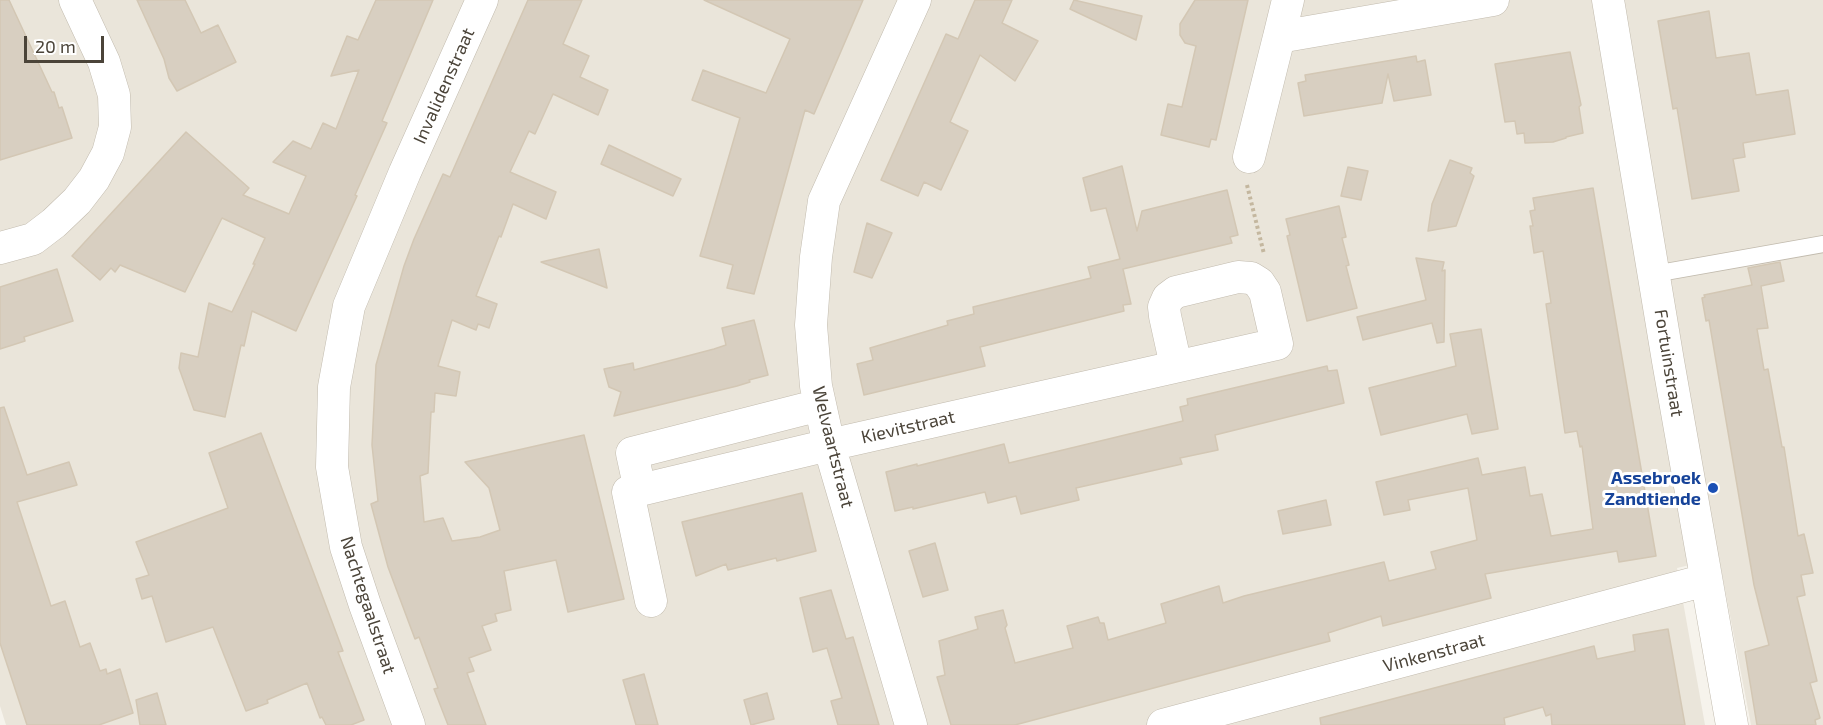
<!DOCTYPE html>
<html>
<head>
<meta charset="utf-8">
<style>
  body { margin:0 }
  #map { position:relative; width:1823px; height:725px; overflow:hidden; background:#f6f3ec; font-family:"Exo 2",sans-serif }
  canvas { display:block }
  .scale { position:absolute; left:24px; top:36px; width:80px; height:27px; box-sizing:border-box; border:3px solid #4b4439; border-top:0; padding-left:8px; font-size:18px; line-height:21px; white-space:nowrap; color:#4b4439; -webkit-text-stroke:4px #fff; paint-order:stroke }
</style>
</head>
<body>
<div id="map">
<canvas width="1823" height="725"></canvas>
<div class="scale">20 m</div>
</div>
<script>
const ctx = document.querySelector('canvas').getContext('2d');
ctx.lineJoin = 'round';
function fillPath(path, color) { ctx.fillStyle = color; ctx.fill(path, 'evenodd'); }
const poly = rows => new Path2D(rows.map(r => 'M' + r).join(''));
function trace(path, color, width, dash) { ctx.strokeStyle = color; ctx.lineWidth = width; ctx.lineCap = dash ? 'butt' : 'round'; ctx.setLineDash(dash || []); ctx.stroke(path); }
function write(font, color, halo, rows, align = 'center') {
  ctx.font = font + ' "Exo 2",sans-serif'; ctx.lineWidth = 6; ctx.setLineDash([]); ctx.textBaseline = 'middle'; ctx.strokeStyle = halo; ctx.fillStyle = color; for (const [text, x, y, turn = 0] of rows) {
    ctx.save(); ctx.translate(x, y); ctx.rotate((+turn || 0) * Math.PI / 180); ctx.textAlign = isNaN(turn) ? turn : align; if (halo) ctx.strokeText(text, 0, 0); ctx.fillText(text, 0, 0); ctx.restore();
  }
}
const residential = poly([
  [0,0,1823,0,1823,725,1751,725,1719,558,1677,568,1705,725,6,725,0,706]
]);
const building = poly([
  [0,0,9,0,52,92,54,92,59,108,62,107,72,138,0,160,0,0],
  [137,0,185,0,201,33,218,25,236,62,177,91,169,78,164,59,137,0],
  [376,0,433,0,382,121,387,123,355,195,357,196,296,331,252,311,244,346,241,345,225,417,194,410,179,368,181,353,198,357,209,303,232,312,255,264,253,264,265,238,222,218,185,292,120,265,115,272,111,268,100,280,72,256,186,132,249,188,243,195,289,214,306,176,273,162,293,141,311,149,323,123,336,129,359,70,331,76,347,36,358,40,376,0],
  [528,0,582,0,563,44,589,56,580,77,608,90,598,115,553,94,535,134,529,131,510,172,556,192,546,219,513,204,501,237,499,236,476,296,497,304,489,328,478,324,476,330,452,320,438,366,460,372,456,396,435,393,434,412,431,412,428,473,420,476,424,522,443,518,452,541,480,537,500,530,489,488,465,462,584,435,624,599,568,612,556,560,504,571,511,610,495,614,497,621,482,626,491,650,469,658,474,671,467,673,486,725,448,725,434,689,438,688,419,637,415,639,388,567,371,504,378,501,372,445,376,365,404,266,414,239,443,174,450,177,528,0],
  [704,0,863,0,814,114,805,110,754,294,727,288,733,265,700,256,740,118,692,100,703,70,766,93,790,39,704,0],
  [975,0,1012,0,1002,23,1038,41,1015,81,980,55,950,122,968,131,941,190,924,182,918,196,881,180,946,34,958,39,975,0],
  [1074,0,1142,16,1136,40,1070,9,1074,0],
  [1195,0,1248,0,1216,140,1211,139,1209,147,1161,135,1168,104,1182,107,1196,46,1185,43,1180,35,1180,24,1195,0],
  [1709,11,1716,58,1749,53,1756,95,1788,90,1795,134,1743,143,1745,157,1733,159,1739,191,1692,199,1677,108,1673,109,1658,21,1709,11],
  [1570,52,1581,105,1579,107,1583,133,1566,137,1566,138,1553,142,1525,143,1524,133,1517,134,1515,121,1505,122,1495,64,1570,52],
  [1416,56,1417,62,1425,60,1431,95,1394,101,1388,74,1382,103,1304,116,1298,83,1306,81,1305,75,1416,56],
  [609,145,681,179,673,196,601,164,609,145],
  [1450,160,1472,168,1470,173,1474,176,1456,226,1428,231,1432,204,1450,160],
  [1122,166,1137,231,1142,211,1227,190,1238,235,1230,237,1232,243,1123,269,1131,304,1123,305,1124,311,980,347,985,366,864,395,857,364,873,360,870,348,948,325,947,321,974,314,973,307,1091,278,1088,267,1120,259,1106,208,1091,211,1083,178,1122,166],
  [1348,167,1368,171,1361,200,1341,196,1348,167],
  [1593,188,1656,556,1619,562,1617,551,1485,574,1491,598,1383,626,1381,616,1328,633,1330,641,1015,725,951,725,937,677,945,675,939,641,978,629,975,617,1003,610,1007,625,1005,628,1015,663,1073,648,1067,626,1098,617,1100,623,1104,623,1108,640,1166,623,1161,604,1219,586,1223,603,1244,596,1384,562,1389,581,1436,569,1431,552,1477,540,1468,488,1408,500,1410,510,1384,515,1376,482,1478,458,1482,475,1525,467,1530,496,1542,494,1551,536,1593,529,1582,446,1580,447,1577,431,1565,433,1546,304,1551,303,1543,251,1534,253,1530,226,1533,226,1530,211,1535,210,1533,198,1593,188],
  [1339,206,1346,237,1342,238,1349,265,1346,266,1357,308,1307,321,1287,236,1290,235,1286,219,1339,206],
  [867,223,892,233,872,278,854,272,867,223],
  [599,249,607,288,541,262,599,249],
  [1416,258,1444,262,1442,271,1445,270,1444,342,1437,343,1432,323,1363,340,1357,317,1426,300,1416,258],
  [1780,262,1784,281,1761,286,1768,328,1757,329,1764,370,1768,369,1782,447,1784,447,1798,536,1804,534,1813,573,1801,575,1805,595,1797,597,1817,681,1810,683,1820,718,1815,720,1816,725,1757,725,1745,652,1769,645,1754,585,1709,320,1706,321,1702,298,1705,297,1704,295,1752,285,1748,268,1780,262],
  [57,269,73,321,24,337,25,341,0,349,0,287,57,269],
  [754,320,768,375,749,380,750,382,737,386,614,416,621,392,609,387,604,369,633,363,634,370,714,349,726,345,722,328,754,320],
  [1481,329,1498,429,1472,434,1467,414,1381,435,1369,388,1456,366,1450,334,1481,329],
  [1327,366,1328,371,1337,370,1344,403,1215,435,1218,450,1180,458,1182,464,1076,488,1079,500,1021,514,1016,496,988,503,985,492,913,509,913,507,895,511,886,472,917,464,917,466,1004,444,1009,463,1183,421,1180,407,1188,405,1187,399,1327,366],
  [4,407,27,475,69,462,77,485,17,502,51,606,65,601,80,647,90,643,100,671,106,669,107,674,120,669,133,713,99,725,27,725,0,643,0,408,4,407],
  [261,433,343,651,338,652,364,720,351,725,326,725,322,717,320,718,307,683,267,700,268,703,246,711,213,627,166,642,152,596,142,599,136,579,149,575,136,542,228,508,209,453,261,433],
  [802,493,816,551,777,561,776,558,728,570,726,564,696,576,682,522,802,493],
  [1326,500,1331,525,1283,534,1278,511,1326,500],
  [935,543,948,590,923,597,909,551,935,543],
  [831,590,846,639,853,637,879,725,838,725,831,701,842,698,827,648,813,652,800,598,831,590],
  [1668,629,1685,725,1552,725,1551,714,1546,716,1543,707,1504,718,1505,725,1321,725,1320,718,1594,646,1597,659,1635,651,1633,635,1668,629],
  [644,674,658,725,636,725,623,680,644,674],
  [157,693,166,725,140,725,136,700,157,693],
  [767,693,774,719,751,725,744,700,767,693]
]);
const path = poly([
  [1247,185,1264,254]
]);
const lane = poly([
  [1654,274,1823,244]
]);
const street = poly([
  [1288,0,1279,37,1493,0],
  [1608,0,1668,361,1732,725],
  [1249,157,1279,37],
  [0,248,33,239,54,223,77,201,94,179,108,153,115,127,114,95,104,62,75,0],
  [820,405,632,453,640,490,829,445,1277,344,1265,292,1259,283,1251,278,1238,277,1176,292,1168,298,1164,307,1165,316,1176,366],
  [640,490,628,492,651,601],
  [409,725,365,605,346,547,332,467,334,387,349,306,405,172,482,0],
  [911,725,829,445,816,386,811,325,816,257,824,201,915,0],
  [1163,725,1706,580]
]);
const markers = [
  [1713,488,6,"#1a4fb4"]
];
const streetNames = [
  ["Invalidenstraat",444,86,-66],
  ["Fortuinstraat",1669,363,81],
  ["Kievitstraat",908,427,-13],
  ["Welvaartstraat",833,447,76],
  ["Nachtegaalstraat",368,605,72],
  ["Vinkenstraat",1434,653,-15]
];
const transitNames = [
  ["Assebroek",1701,478],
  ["Zandtiende",1701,499]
];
fillPath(residential, '#eae5da');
fillPath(building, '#d8cfc1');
trace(building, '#d3c7b4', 1.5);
trace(lane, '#c2bbae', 18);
trace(street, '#c2bbae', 33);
trace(path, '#c4b79f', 4, [3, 3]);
trace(lane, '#fff', 16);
trace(street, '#fff', 32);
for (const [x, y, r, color] of markers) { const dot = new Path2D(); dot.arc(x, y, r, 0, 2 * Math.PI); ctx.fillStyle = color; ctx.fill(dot); trace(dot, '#fff', 2); }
write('18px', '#4b4439', '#fff', streetNames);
write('bold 18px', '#164399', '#fff', transitNames, 'right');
</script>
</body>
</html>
